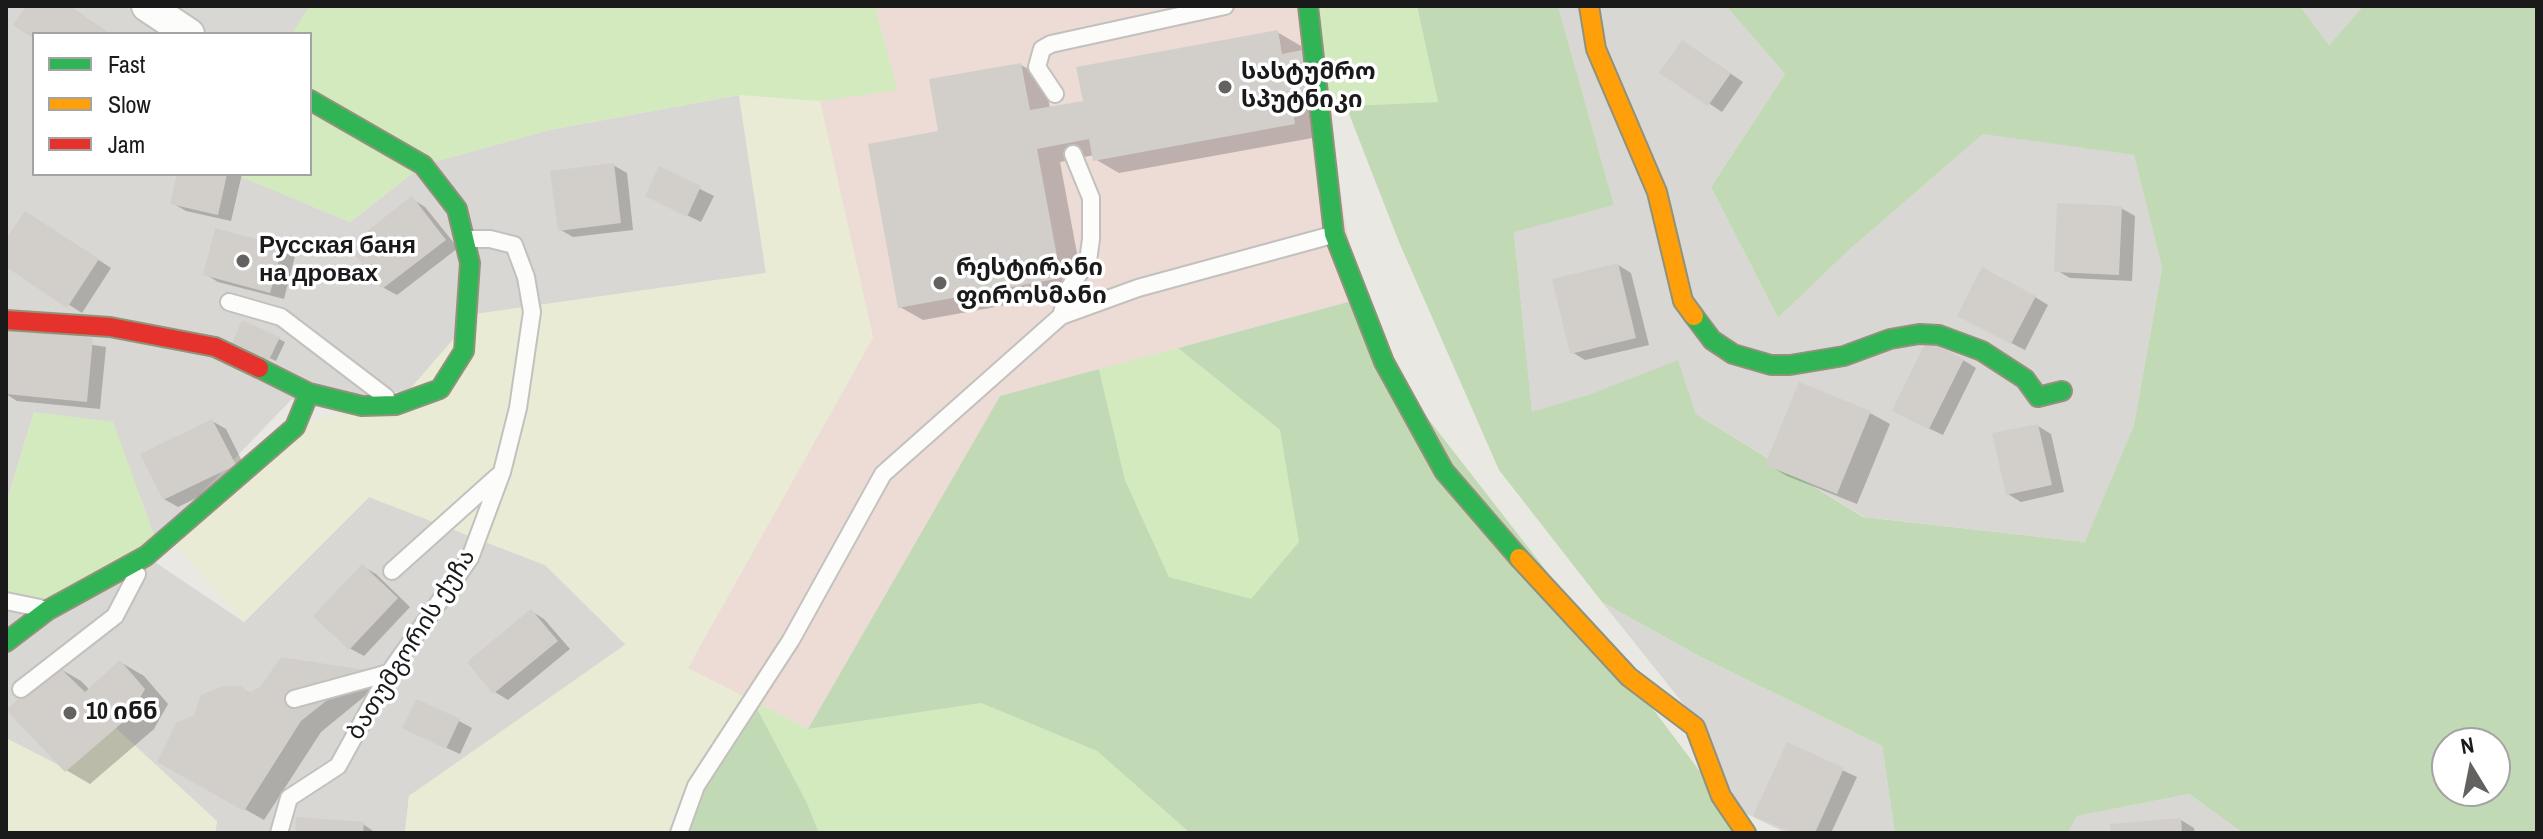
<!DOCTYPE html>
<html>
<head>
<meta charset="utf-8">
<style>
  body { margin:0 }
  #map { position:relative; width:2543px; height:839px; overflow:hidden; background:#eae8e2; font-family:"Archivo Narrow",sans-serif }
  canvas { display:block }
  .frame { position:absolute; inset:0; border:8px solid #1a1a1a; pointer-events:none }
  .legend { position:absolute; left:32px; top:32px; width:280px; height:144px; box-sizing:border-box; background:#fff; border:2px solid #a3a3a3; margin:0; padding:10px 14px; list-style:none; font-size:24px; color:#1a1a1a }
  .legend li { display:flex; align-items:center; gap:16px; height:40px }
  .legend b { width:40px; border:2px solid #a3a3a3 }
  .north { position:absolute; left:2431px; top:727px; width:80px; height:80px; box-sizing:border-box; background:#fff; border:2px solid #a3a3a3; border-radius:50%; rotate:350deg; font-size:22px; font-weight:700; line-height:32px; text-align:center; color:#1a1a1a }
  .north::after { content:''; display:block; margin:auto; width:28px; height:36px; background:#636260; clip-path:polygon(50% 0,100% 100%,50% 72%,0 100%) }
</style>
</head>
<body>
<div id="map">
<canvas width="2543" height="839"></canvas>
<div class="frame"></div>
<ul class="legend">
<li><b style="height:10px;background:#30b455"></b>Fast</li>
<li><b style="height:10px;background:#ff9f0a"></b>Slow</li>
<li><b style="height:10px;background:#e5322d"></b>Jam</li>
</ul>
<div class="north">N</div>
</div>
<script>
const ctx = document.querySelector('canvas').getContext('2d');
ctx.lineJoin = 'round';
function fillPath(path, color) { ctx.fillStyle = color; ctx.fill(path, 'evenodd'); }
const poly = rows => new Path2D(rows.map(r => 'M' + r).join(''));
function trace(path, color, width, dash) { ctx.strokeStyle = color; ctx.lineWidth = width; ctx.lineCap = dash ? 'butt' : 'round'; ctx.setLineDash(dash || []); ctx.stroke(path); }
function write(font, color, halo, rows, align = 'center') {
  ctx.font = font + ' "Archivo Narrow","Noto Sans Georgian",sans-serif'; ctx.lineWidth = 7; ctx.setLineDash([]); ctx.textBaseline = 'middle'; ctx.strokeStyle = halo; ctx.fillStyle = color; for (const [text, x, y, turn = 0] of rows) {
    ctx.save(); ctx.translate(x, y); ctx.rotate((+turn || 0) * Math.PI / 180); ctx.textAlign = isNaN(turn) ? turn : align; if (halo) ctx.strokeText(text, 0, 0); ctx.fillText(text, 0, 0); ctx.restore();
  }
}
const residential = poly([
  [6,6,310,6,292,34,34,34,34,174,235,174,350,222,423,165,549,130,739,95,766,273,476,314,440,389,291,400,156,540,34,412,6,504],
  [1558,6,1726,6,1785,74,1711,187,1778,318,1849,250,1984,133,2134,155,2162,268,2134,425,2086,542,1864,517,1696,414,1591,394,1532,413,1514,231,1614,205],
  [2300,6,2363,6,2329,45],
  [369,497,545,565,626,645,409,796,405,833,215,833,217,821,62,767,6,738,6,601,146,556,244,622],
  [1602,602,1701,657,1882,746,1895,833,1786,833,1739,810,1705,731],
  [2189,794,2243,833,2068,833,2077,816]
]);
const commercial = poly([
  [875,6,1308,6,1359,299,1000,396,808,729,687,669,873,338,820,101,896,89]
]);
const farmland = poly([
  [739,95,820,101,873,337,688,668,753,701,679,833,405,833,409,796,626,644,545,565,369,497,244,622,175,544,295,427,362,406,396,405,475,314,766,273],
  [116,728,217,821,215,833,6,833,6,738,62,767]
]);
const grass = poly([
  [310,6,875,6,897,90,820,101,739,95,549,130,423,165,350,222,235,174,310,174,310,34,292,34],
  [1308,6,1417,6,1438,102,1320,107],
  [1178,348,1280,430,1300,542,1251,600,1169,577,1125,480,1099,369],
  [34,412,113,422,156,540,48,610,6,601,6,504],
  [753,701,808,729,981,703,1097,751,1190,833,819,833,807,803]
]);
const forest = poly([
  [1417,6,1558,6,1614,205,1514,232,1532,412,1591,394,1678,360,1696,414,1863,517,2085,542,2134,425,2162,268,2134,155,1983,134,1849,250,1778,318,1711,187,1785,74,1726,6,2300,6,2329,45,2363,6,2537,6,2537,833,2243,833,2189,794,2077,816,2068,833,1895,833,1882,746,1701,657,1602,602,1499,470,1399,242,1346,106,1438,102],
  [2447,743,2495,743,2495,791,2447,791],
  [1359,299,1384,362,1629,677,1746,833,1190,833,1097,751,981,703,808,729,1000,396,1099,369,1125,480,1169,577,1251,599,1299,542,1280,430,1178,348],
  [753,701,807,803,819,833,679,833]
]);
const shadow = poly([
  [1277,32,1301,46,1318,137,1119,173,1095,159,1094,155,1060,162,1084,291,923,320,900,307,941,133,1021,65,1045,78,1050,109,1085,102],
  [1696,50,1743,82,1722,112,1662,72],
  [613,165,627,173,633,230,573,237,559,229],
  [660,169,714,196,701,222,660,202],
  [179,174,242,174,231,221,186,211,172,203],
  [412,199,425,207,458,248,397,295,384,288],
  [2121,208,2135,216,2132,281,2070,278,2056,270],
  [39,221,111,268,82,313,6,265,6,243],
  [282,248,295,256,284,299,218,282,205,274],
  [1618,265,1631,273,1649,345,1585,360,1572,352],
  [2035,297,2048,305,2025,350,1972,323],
  [10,332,106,347,100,409,17,401,6,394],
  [279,339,285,342,276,361,235,342],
  [1963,360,1976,368,1943,435,1907,418],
  [1800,385,1870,413,1890,424,1857,504,1787,476,1768,465],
  [212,421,226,429,248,473,178,507,164,499],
  [2038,426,2051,434,2064,492,2021,502,2008,494],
  [362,566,376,574,410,607,364,656,351,649,316,616],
  [531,611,544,619,570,649,508,700,495,692],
  [282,659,365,672,382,682,321,732,264,820,160,761,241,688,251,694,262,688],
  [120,662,144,676,168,704,154,729,90,784,66,770,57,667,81,681,90,690],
  [459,721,472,728,460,754,418,735],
  [1788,745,1857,777,1831,833,1792,833],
  [2181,820,2194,828,2195,833,2112,833],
  [363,824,376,833,297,833]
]);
const building = poly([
  [26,6,70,6,111,34,34,34,34,39,13,25],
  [1278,30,1282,54,1308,49,1318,107,1293,111,1295,124,1093,161,1089,139,1037,149,1061,278,898,308,868,144,938,131,929,79,1021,63,1030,110,1083,101,1076,67],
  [1682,40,1731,73,1708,106,1659,73],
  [614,163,621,223,558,231,550,171],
  [659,166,701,186,687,217,645,196],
  [177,174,227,174,218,215,170,204],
  [412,196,446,240,382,289,348,246],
  [2057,203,2122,206,2119,275,2054,272],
  [25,211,99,259,67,308,6,267,6,239],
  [215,228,283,246,270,293,203,275],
  [1618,263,1636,338,1570,354,1552,279],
  [1982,267,2036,296,2011,344,1957,316],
  [242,320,280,337,269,360,232,343],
  [8,329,93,338,87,402,6,394],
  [1926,341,1964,359,1929,429,1892,411],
  [1799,382,1871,411,1837,494,1765,465],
  [212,419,236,465,163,500,140,454],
  [2038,424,2052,485,2006,495,1992,433],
  [362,564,398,598,349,650,313,616],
  [531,609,558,641,493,694,467,662],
  [281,657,365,670,301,721,244,811,157,762,176,723,194,715,201,695,223,686,242,686,248,693,260,687],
  [120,660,145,689,130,716,65,772,6,710,57,665,85,692],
  [417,699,460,719,446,749,402,728],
  [1787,742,1844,768,1815,833,1792,833,1753,816],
  [296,817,364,822,363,833,295,833],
  [2181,818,2182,833,2110,833,2110,824]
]);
const lane = poly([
  [1055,94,1037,67,1042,49,1051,44,1225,6],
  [229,302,281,317,386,397],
  [1061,316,1069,288,1088,261,1091,239,1091,198,1073,154],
  [392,571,498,476],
  [6,601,40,608],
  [21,689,115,616,137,574],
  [294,699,389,673],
  [279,833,289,798,338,766,389,673,470,558,502,472,518,408,532,312,526,277,514,245,490,239,468,239],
  [679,833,696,786,791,640,883,474,1061,316,1138,288,1332,235]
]);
const street = poly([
  [147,6,189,34]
]);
const fast = poly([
  [1308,6,1334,234,1384,362,1444,471,1519,558],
  [1694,316,1712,340,1733,354,1771,365,1790,365,1844,356,1890,339,1919,334,1939,335,1982,351,2025,379,2038,397,2062,391],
  [259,368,309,393,362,406,396,405,440,389,464,351,470,263,457,209,423,165,310,100],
  [6,642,48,610,146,556,295,427,309,393]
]);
const slow = poly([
  [1589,6,1596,49,1657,192,1683,301,1694,316],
  [1519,558,1629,677,1695,727,1721,796,1746,833]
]);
const jam = poly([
  [6,320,110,327,215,347,259,368]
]);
const markers = [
  [1225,87,8,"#636260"],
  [243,261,8,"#636260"],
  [940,283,8,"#636260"],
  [70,713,8,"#636260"]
];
const poiNames = [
  ["სასტუმრო",1241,73],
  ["სპუტნიკი",1241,101],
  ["Русская баня",259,247],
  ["на дровах",259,275],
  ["რესტირანი",956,269],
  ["ფიროსმანი",956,297],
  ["10 ინნ",86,713]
];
const streetNames = [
  ["ბათუმგორის ქუჩა",412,645,-58]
];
fillPath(residential, '#d9d7d4');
fillPath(commercial, '#eddbd6');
fillPath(farmland, '#e9ebd4');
fillPath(grass, '#d3eabe');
fillPath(forest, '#c1dab5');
fillPath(shadow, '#0003');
fillPath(building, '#d2cfcb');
trace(lane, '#c2c1be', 20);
trace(street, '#c2c1be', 34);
trace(fast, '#90937a', 22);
trace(slow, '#90937a', 22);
trace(jam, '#90937a', 22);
trace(lane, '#fcfcfb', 16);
trace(street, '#fcfcfb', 30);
trace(fast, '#30b455', 18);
trace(slow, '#ff9f0a', 18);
trace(jam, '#e5322d', 18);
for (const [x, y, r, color] of markers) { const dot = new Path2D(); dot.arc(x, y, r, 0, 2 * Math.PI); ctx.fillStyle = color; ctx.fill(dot); trace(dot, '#fff', 3); }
write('bold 24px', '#1a1a1a', '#fff', poiNames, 'left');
write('24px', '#1a1a1a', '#fff', streetNames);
</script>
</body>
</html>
